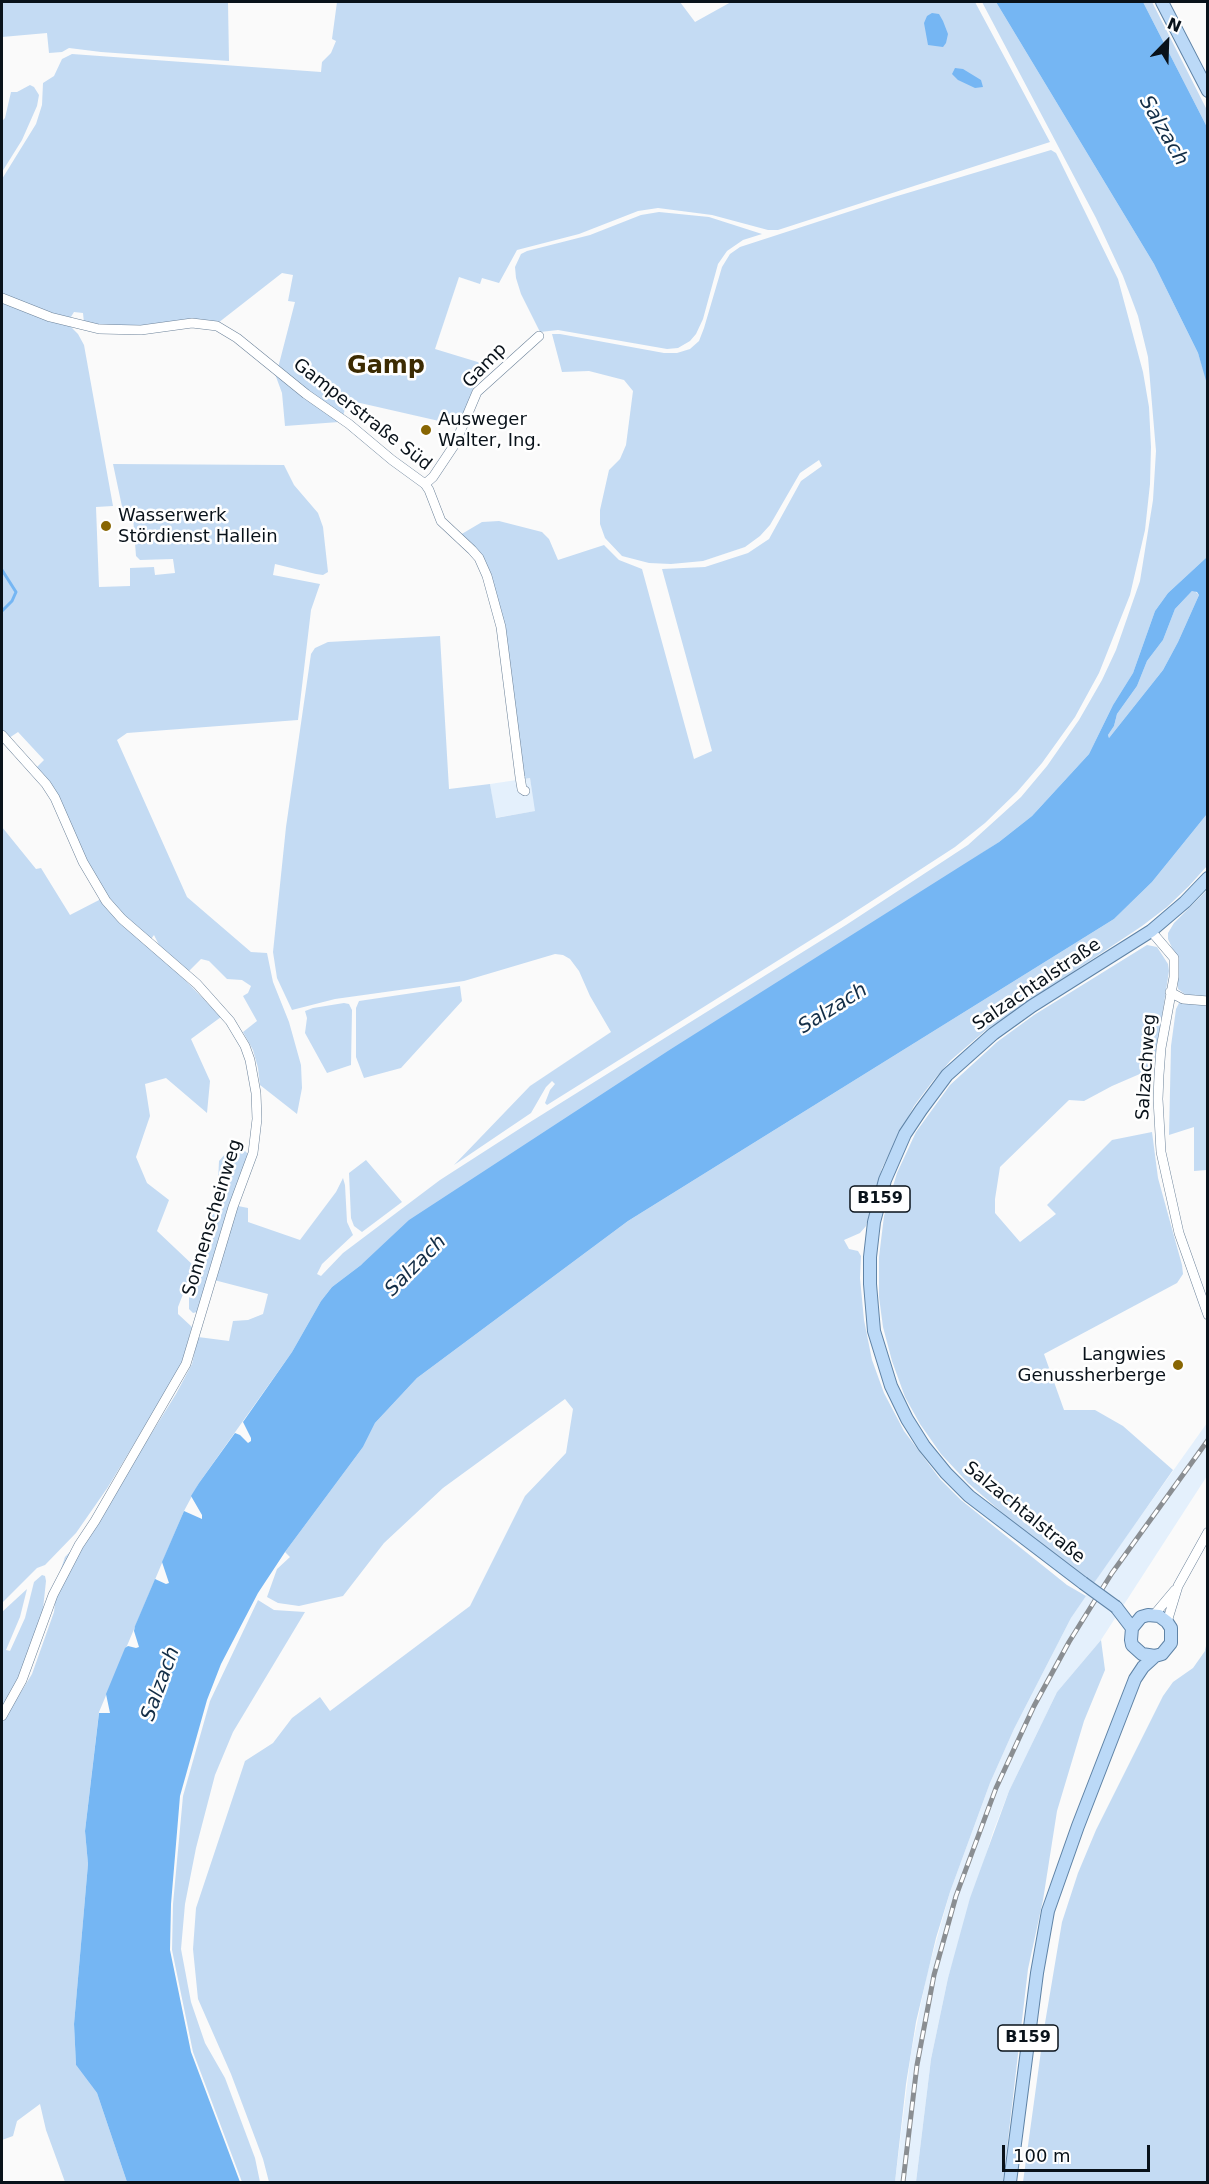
<!DOCTYPE html>
<html>
<head>
<meta charset="utf-8">
<style>
  body { margin:0 }
  #map { position:relative; width:1209px; height:2184px; overflow:hidden; background:#fafafa; font-family:"DejaVu Sans",sans-serif }
  canvas { display:block }
  .frame { position:absolute; inset:0; border:3px solid #09121a; pointer-events:none }
  .north { position:absolute; left:1137px; top:12px; width:60px; height:60px; -webkit-text-stroke:4px #fff; paint-order:stroke; rotate:23deg; font-size:16px; font-weight:700; line-height:24px; text-align:center; color:#09121a }
  .north::after { content:''; display:block; margin:auto; width:21px; height:27px; background:#09121a; clip-path:polygon(50% 0,100% 100%,50% 72%,0 100%) }
  .scale { position:absolute; left:1002px; top:2145px; width:148px; height:27px; box-sizing:border-box; border:3px solid #09121a; border-top:0; padding-left:8px; font-size:18px; line-height:21px; white-space:nowrap; color:#09121a; -webkit-text-stroke:4px #fff; paint-order:stroke }
</style>
</head>
<body>
<div id="map">
<canvas width="1209" height="2184"></canvas>
<div class="frame"></div>
<div class="north">N</div>
<div class="scale">100 m</div>
</div>
<script>
const ctx = document.querySelector('canvas').getContext('2d');
ctx.lineJoin = 'round';
function fillPath(path, color) { ctx.fillStyle = color; ctx.fill(path, 'evenodd'); }
const poly = rows => new Path2D(rows.map(r => 'M' + r).join(''));
function trace(path, color, width, dash) { ctx.strokeStyle = color; ctx.lineWidth = width; ctx.lineCap = dash ? 'butt' : 'round'; ctx.setLineDash(dash || []); ctx.stroke(path); }
function write(font, color, halo, rows, align = 'center') {
  ctx.font = font + ' "DejaVu Sans",sans-serif'; ctx.lineWidth = 5; ctx.setLineDash([]); ctx.textBaseline = 'middle'; ctx.strokeStyle = halo; ctx.fillStyle = color; for (const [text, x, y, turn = 0] of rows) {
    ctx.save(); ctx.translate(x, y); ctx.rotate((+turn || 0) * Math.PI / 180); ctx.textAlign = isNaN(turn) ? turn : align; if (halo) ctx.strokeText(text, 0, 0); ctx.fillText(text, 0, 0); ctx.restore();
  }
}
const built = poly([
  [530,778,536,811,495,818,490,784],
  [1207,1423,1207,1476,1101,1640,1057,1692,1009,1791,993,1832,948,1978,931,2059,916,2182,895,2182,911,2053,927,1974,950,1892,990,1783,1014,1729,1071,1618,1101,1572]
]);
const green = poly([
  [2,2,228,2,229,61,101,52,69,48,62,52,49,53,47,33,2,37],
  [337,2,680,2,695,22,731,2,975,2,1050,142,778,230,768,230,712,215,658,208,638,211,579,234,517,250,499,283,482,278,480,284,459,277,435,349,481,363,461,426,347,400,343,417,278,368,295,302,288,301,293,275,282,273,218,323,203,320,187,320,131,327,84,323,83,313,74,312,69,320,2,295,2,179,36,124,42,105,43,83,54,76,62,59,72,54,321,72,322,62,331,53,336,41,332,39],
  [982,2,996,2,1154,264,1198,353,1208,384,1207,557,1168,593,1155,611,1133,673,1113,705,1089,754,1032,816,999,842,361,1265,332,1287,321,1301,292,1352,199,1483,184,1511,99,1712,85,1831,88,1864,74,2024,76,2065,97,2093,127,2182,65,2182,46,2130,40,2104,17,2121,13,2136,2,2140,2,1723,32,1674,54,1612,58,1578,65,1557,92,1529,176,1394,192,1364,198,1337,229,1341,233,1321,248,1320,263,1314,268,1294,214,1280,238,1206,248,1208,248,1222,300,1240,336,1192,343,1178,345,1185,347,1222,353,1235,322,1264,317,1274,321,1276,343,1253,440,1180,527,1124,846,925,968,845,1021,797,1047,766,1079,720,1102,680,1116,650,1140,581,1153,500,1156,451,1148,357,1138,316,1123,276,1096,218],
  [1143,2,1152,2,1207,110,1207,127],
  [30,85,34,87,39,95,37,106,22,140,2,172,2,121,5,118,11,92,17,92],
  [1051,150,1056,153,1060,161,1118,279,1143,372,1149,407,1151,447,1150,484,1145,530,1130,595,1099,673,1075,717,1042,763,1017,792,985,823,955,847,841,921,547,1105,545,1103,550,1090,555,1084,552,1081,546,1087,531,1113,454,1165,530,1086,611,1032,590,996,579,971,570,959,563,955,555,954,464,981,335,999,292,1010,277,978,273,952,286,827,311,654,315,648,328,642,440,636,449,789,490,784,496,818,535,811,530,778,524,779,493,585,460,535,482,522,499,521,542,532,549,539,558,560,604,545,619,560,642,569,694,759,712,751,662,569,705,567,748,553,769,539,801,481,822,466,819,460,800,473,770,525,760,536,745,547,703,561,671,564,649,563,622,556,605,538,600,524,600,510,609,470,620,459,626,445,633,391,624,380,589,371,562,372,552,334,560,334,664,353,677,353,690,349,699,341,704,328,722,267,730,254,740,247,894,197],
  [659,212,709,217,762,234,743,240,727,251,718,264,703,319,696,334,690,341,678,348,667,349,558,330,540,332,521,294,516,278,515,267,521,254,527,251,590,235,641,215],
  [2,300,70,326,78,334,84,345,113,506,96,507,99,587,130,586,130,568,154,567,155,575,175,573,173,559,140,560,136,556,133,517,124,516,113,464,284,465,294,485,318,513,323,527,328,572,323,575,316,574,275,564,273,575,320,584,311,610,298,720,127,733,117,740,187,897,251,952,267,953,273,982,289,1022,301,1065,302,1088,297,1114,260,1085,258,1068,253,1050,243,1032,257,1021,243,996,248,993,251,986,242,980,227,979,209,961,201,959,188,972,160,947,154,935,151,939,125,918,111,902,90,868,36,768,44,760,18,732,9,738,2,732],
  [275,374,339,422,285,426,282,393],
  [1192,591,1195,591,1199,595,1178,642,1163,670,1109,738,1108,735,1114,726,1117,714,1137,686,1147,661,1163,640,1175,609],
  [1207,814,1207,866,1189,886,1167,907,1142,926,986,1030,951,1060,932,1082,914,1106,882,1168,866,1226,860,1233,844,1240,849,1249,858,1251,861,1256,860,1278,864,1320,872,1360,884,1393,904,1431,940,1479,961,1500,1067,1585,1086,1596,1071,1618,1014,1729,990,1783,950,1892,936,1938,916,2022,906,2084,895,2182,269,2182,263,2159,231,2074,198,1999,193,1949,196,1908,245,1761,273,1743,292,1718,320,1697,330,1711,470,1606,525,1496,566,1453,573,1409,565,1399,443,1488,384,1543,343,1596,299,1606,278,1603,267,1597,277,1569,290,1557,285,1552,363,1447,375,1423,417,1378,628,1221,1114,919,1152,882],
  [2,827,36,869,41,868,70,915,101,899,190,985,221,1017,191,1039,210,1081,207,1113,166,1078,145,1084,150,1116,136,1157,147,1183,169,1200,157,1231,194,1266,178,1307,178,1314,192,1327,181,1366,108,1487,76,1533,45,1565,37,1568,2,1603],
  [1207,890,1208,995,1205,997,1186,995,1178,989,1178,961,1168,939,1168,933,1174,923],
  [1147,945,1157,947,1168,964,1169,971,1156,1054,1149,1070,1112,1086,1084,1101,1069,1100,1000,1167,995,1199,995,1213,1020,1242,1056,1214,1047,1205,1112,1140,1152,1132,1158,1178,1182,1265,1183,1274,1177,1283,1044,1354,1064,1410,1095,1410,1123,1426,1173,1470,1094,1583,1007,1517,968,1483,941,1454,920,1424,905,1397,892,1361,883,1327,879,1297,879,1257,884,1216,897,1173,916,1132,950,1085,997,1042,1034,1015],
  [460,986,462,1001,401,1068,364,1078,356,1057,356,1008,359,1001],
  [1183,1002,1207,1005,1207,1170,1194,1171,1194,1127,1169,1135,1171,1046,1176,1009,1179,1003],
  [344,1003,349,1004,352,1010,351,1065,327,1073,305,1033,307,1018,305,1011,313,1008],
  [232,1146,244,1150,248,1154,197,1312,193,1313,189,1309,189,1298,206,1248,212,1211,217,1204,219,1161],
  [366,1160,402,1202,362,1232,354,1226,351,1218,349,1173],
  [42,1575,45,1576,46,1581,42,1618,22,1671,2,1708,2,1612,27,1589,20,1617,6,1650,10,1651,25,1618,34,1582],
  [258,1600,274,1610,305,1612,233,1732,215,1775,196,1848,185,1904,181,1949,191,2002,205,2043,225,2078,255,2158,260,2182,242,2182,193,2052,172,1950,173,1904,183,1796,210,1701],
  [1101,1640,1105,1670,1084,1721,1057,1811,1043,1900,1028,1969,1003,2182,916,2182,931,2059,948,1978,970,1898,1009,1791,1057,1692],
  [1207,1641,1207,2182,1023,2182,1044,2029,1062,1922,1078,1873,1096,1830,1163,1696,1173,1682,1193,1668,1205,1651]
]);
const water = poly([
  [996,2,1143,2,1207,127,1207,384,1198,353,1154,264],
  [932,13,939,14,943,21,948,34,946,43,943,47,928,45,924,23,927,16],
  [955,68,963,69,981,80,983,87,975,88,958,80,952,74],
  [1207,557,1207,814,1152,882,1114,919,628,1221,417,1378,375,1423,363,1447,285,1552,258,1593,221,1664,207,1700,180,1796,171,1904,170,1950,191,2052,240,2182,127,2182,97,2093,76,2065,74,2024,88,1864,85,1831,99,1713,110,1713,106,1694,125,1648,128,1646,136,1648,139,1647,134,1631,135,1626,155,1579,166,1584,169,1583,162,1562,184,1511,202,1519,202,1515,191,1496,199,1483,235,1433,240,1435,248,1443,251,1441,251,1438,243,1422,292,1352,321,1301,332,1287,361,1265,409,1220,671,1049,999,842,1032,816,1089,754,1113,705,1133,673,1155,611,1168,593],
  [1192,591,1197,592,1199,595,1178,642,1163,670,1109,738,1108,735,1114,726,1117,714,1137,686,1147,661,1163,640,1175,609]
]);
const stream = poly([
  [2,570,16,592,12,601,2,611]
]);
const minor = poly([
  [2,298,50,317,99,329,141,330,192,323,217,326,237,338,306,394,349,424,392,460,425,484,429,490,441,521,472,550,479,558,487,576,501,627,520,777,522,789,525,791],
  [425,484,433,477,455,444,477,392,539,336],
  [2,735,46,784,55,798,83,862,106,901,122,919,197,984,230,1021,245,1046,250,1060,256,1093,257,1119,253,1153,233,1207,186,1364,95,1521,79,1545,53,1595,22,1680,2,1716],
  [1151,931,1174,958,1174,977,1161,1048,1159,1075,1158,1099,1161,1152,1179,1233,1208,1315],
  [1170,992,1183,999,1208,1001],
  [1154,1615,1175,1590],
  [1167,1622,1178,1586,1208,1532]
]);
const major = poly([
  [1162,2,1208,91],
  [1083,1583,969,1496,946,1473,924,1446,907,1419,891,1386,874,1331,870,1284,870,1257,874,1222,885,1180,905,1134,921,1110,947,1075,993,1034,1032,1006,1151,931,1185,902,1208,878],
  [1116,1607,1132,1628,1131,1640,1132,1645,1142,1654,1155,1656,1162,1654,1171,1643,1171,1628,1167,1622,1159,1616,1148,1615,1141,1617,1132,1628],
  [1010,2182,1037,1973,1048,1911,1078,1826,1135,1679,1143,1667,1155,1656]
]);
const rail = poly([
  [903,2182,917,2065,934,1975,956,1896,996,1788,1034,1706,1069,1642,1112,1573,1208,1440]
]);
const majorBridge = poly([
  [1083,1583,1116,1607]
]);
const markers = [
  [426,430,6,"#886603"],
  [106,526,6,"#886603"],
  [1178,1365,6,"#886603"]
];
const shields = [
  [880,1199,60],
  [1028,2038,60]
];
const shieldNames = [
  ["B159",880,1199],
  ["B159",1028,2038]
];
const streetNames = [
  ["Gamp",485,366,-46],
  ["Gamperstraße Süd",362,415,38],
  ["Salzachtalstraße",1037,985,-34],
  ["Salzachweg",1147,1067,-86],
  ["Sonnenscheinweg",213,1218,-73],
  ["Salzachtalstraße",1024,1513,39]
];
const poiNames = [
  ["Ausweger",438,420],
  ["Walter, Ing.",438,441],
  ["Wasserwerk",118,516],
  ["Stördienst Hallein",118,537],
  ["Langwies",1166,1355,"right"],
  ["Genussherberge",1166,1376,"right"]
];
const waterNames = [
  ["Salzach",1163,131,60],
  ["Salzach",833,1009,-32],
  ["Salzach",416,1266,-45],
  ["Salzach",161,1684,-70]
];
const districtNames = [
  ["Gamp",386,367]
];
fillPath(built, '#e4f0fc');
fillPath(green, '#c4dbf3');
fillPath(water, '#75b6f3');
trace(stream, '#75b6f3', 3);
trace(minor, '#6d839a', 10);
trace(major, '#5f83a6', 14);
trace(minor, '#fff', 9);
trace(major, '#bbd9f7', 12);
trace(rail, '#8a8e92', 5);
trace(rail, '#fff', 3, [9]);
trace(majorBridge, '#5f83a6', 14, []);
trace(majorBridge, '#bbd9f7', 12);
for (const [x, y, r, color] of markers) { const dot = new Path2D(); dot.arc(x, y, r, 0, 2 * Math.PI); ctx.fillStyle = color; ctx.fill(dot); trace(dot, '#fff', 2); }
for (const [x, y, w] of shields) { const box = new Path2D(); box.roundRect(x - w / 2, y - 13, w, 26, 4.5); ctx.fillStyle = '#fff'; ctx.fill(box); trace(box, '#09121a', 1.5); }
write('bold 16px', '#09121a', null, shieldNames);
write('18px', '#09121a', '#fff', streetNames);
write('18px', '#09121a', '#fff', poiNames, 'left');
write('italic 20px', '#132e47', '#fff', waterNames);
write('bold 24px', '#3c2b02', '#fff', districtNames);
</script>
</body>
</html>
